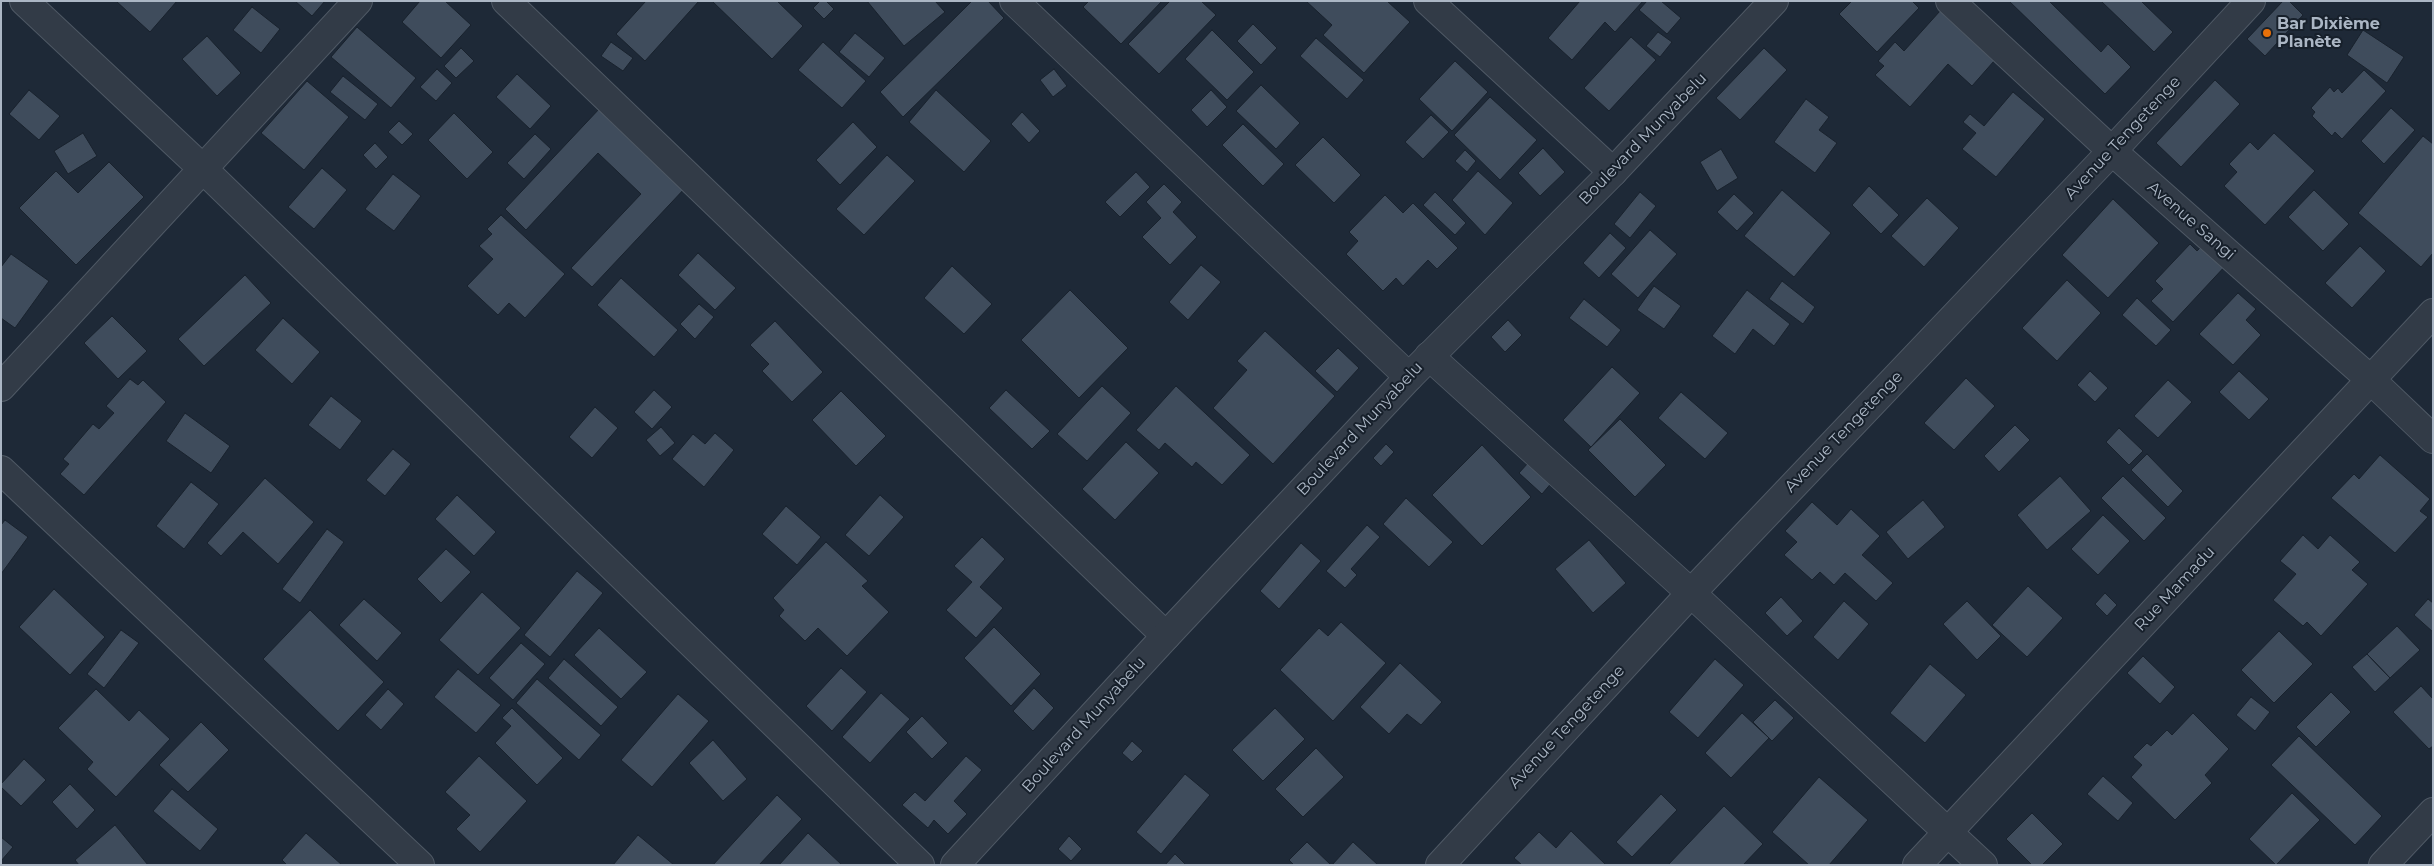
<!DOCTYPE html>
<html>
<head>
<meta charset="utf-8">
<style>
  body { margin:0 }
  #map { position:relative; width:2434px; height:866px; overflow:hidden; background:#1e2937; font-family:Montserrat,sans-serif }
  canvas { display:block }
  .frame { position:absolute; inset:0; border:2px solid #abb6c4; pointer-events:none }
</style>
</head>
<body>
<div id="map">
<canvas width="2434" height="866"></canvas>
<div class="frame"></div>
</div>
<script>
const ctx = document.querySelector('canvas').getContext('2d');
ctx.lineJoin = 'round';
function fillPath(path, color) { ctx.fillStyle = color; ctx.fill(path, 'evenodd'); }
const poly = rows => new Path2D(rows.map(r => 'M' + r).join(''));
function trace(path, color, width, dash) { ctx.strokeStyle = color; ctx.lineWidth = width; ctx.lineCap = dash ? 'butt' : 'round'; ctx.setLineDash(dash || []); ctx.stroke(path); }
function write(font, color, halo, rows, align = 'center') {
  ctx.font = font + ' Montserrat,sans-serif'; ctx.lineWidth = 4; ctx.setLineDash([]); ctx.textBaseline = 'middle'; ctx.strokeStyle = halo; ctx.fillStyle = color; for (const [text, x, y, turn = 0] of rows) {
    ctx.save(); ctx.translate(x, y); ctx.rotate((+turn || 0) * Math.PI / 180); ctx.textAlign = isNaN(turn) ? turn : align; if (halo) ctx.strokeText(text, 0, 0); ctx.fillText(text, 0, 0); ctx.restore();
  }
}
const building = poly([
  [116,1,177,1,150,32,116,1],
  [295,1,325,1,312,16,295,1],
  [420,1,445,1,471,25,441,58,402,22,420,1],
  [646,1,699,1,645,61,616,34,646,1],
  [712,1,777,1,803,26,772,59,712,1],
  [820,1,826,1,834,9,824,19,813,8,820,1],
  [867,1,935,1,945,12,904,46,867,1],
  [972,1,988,1,1004,18,903,117,880,92,972,1],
  [1089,1,1162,1,1121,44,1083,7,1089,1],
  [1170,1,1201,1,1216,15,1159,74,1128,44,1170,1],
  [1306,1,1387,1,1410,22,1364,73,1323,35,1332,25,1306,1],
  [1580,1,1643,1,1615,32,1605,22,1572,60,1548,38,1580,1],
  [1647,1,1661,1,1681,18,1667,34,1639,10,1647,1],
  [1852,1,1912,1,1919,8,1877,52,1839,14,1852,1],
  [2009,1,2049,1,2101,52,2108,44,2131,67,2105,94,2009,1],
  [2101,1,2141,1,2173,32,2154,52,2101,1],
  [2283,1,2289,1,2303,15,2265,56,2247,39,2283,1],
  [252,7,280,29,261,53,233,30,252,7],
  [1940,11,1994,61,1972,86,1948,64,1910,107,1875,75,1884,66,1878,61,1895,42,1904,51,1940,11],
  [1253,24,1277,48,1261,65,1237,41,1253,24],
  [357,27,416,78,391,108,331,57,357,27],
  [1212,30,1254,72,1227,100,1185,59,1212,30],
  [2363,30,2404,57,2387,83,2347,55,2363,30],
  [1658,32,1672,42,1660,57,1646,46,1658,32],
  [855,33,885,58,869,77,839,52,855,33],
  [207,36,241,73,217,96,182,59,207,36],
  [1631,37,1656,60,1609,111,1584,88,1631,37],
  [1316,38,1364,80,1347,99,1300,56,1316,38],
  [611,42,633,58,623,71,601,56,611,42],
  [823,42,866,81,842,108,798,70,823,42],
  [461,48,474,61,456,78,444,66,461,48],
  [1764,48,1787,70,1740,120,1716,98,1764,48],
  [1455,61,1488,92,1452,131,1419,99,1455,61],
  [437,69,452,83,436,101,420,87,437,69],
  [1054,69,1067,86,1053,97,1040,80,1054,69],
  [2364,70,2386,91,2342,139,2335,132,2332,136,2312,116,2315,112,2311,108,2330,87,2334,92,2338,88,2342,93,2364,70],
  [517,74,551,106,530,129,496,97,517,74],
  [343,76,378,104,365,120,330,92,343,76],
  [2215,80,2240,104,2181,167,2156,143,2215,80],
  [307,81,349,117,304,170,261,133,307,81],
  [1261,85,1300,123,1276,149,1236,111,1261,85],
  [29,90,60,116,39,140,9,114,29,90],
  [936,90,991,141,964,172,909,122,936,90],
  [1211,90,1227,107,1207,127,1191,110,1211,90],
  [2013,92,2045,119,1996,177,1962,149,1976,133,1963,122,1970,114,1984,126,2013,92],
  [1490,97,1537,140,1500,180,1454,135,1490,97],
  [1806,99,1829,117,1819,130,1837,143,1815,173,1774,142,1806,99],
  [601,107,686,187,592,287,571,268,641,194,598,153,526,230,505,209,601,107],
  [2391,108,2415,130,2384,164,2361,141,2391,108],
  [1022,112,1040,131,1029,143,1011,124,1022,112],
  [454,113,493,152,467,179,428,140,454,113],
  [1431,115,1449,132,1423,159,1405,142,1431,115],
  [399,121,413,134,402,145,388,132,399,121],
  [853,122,877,147,840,185,816,160,853,122],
  [1243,124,1284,164,1263,186,1222,145,1243,124],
  [83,133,97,156,68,174,54,151,83,133],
  [2274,133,2315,171,2265,225,2224,186,2237,172,2229,164,2250,142,2258,150,2274,133],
  [535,134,551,149,524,179,507,163,535,134],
  [2423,136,2433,144,2433,253,2421,267,2358,213,2423,136],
  [1323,137,1361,175,1334,203,1295,165,1323,137],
  [375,143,388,157,376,169,363,155,375,143],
  [1543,148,1565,172,1540,196,1518,173,1543,148],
  [1721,149,1738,178,1717,191,1700,162,1721,149],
  [1465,150,1476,161,1467,172,1455,161,1465,150],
  [887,155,915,181,864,235,836,209,887,155],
  [109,162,144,197,76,265,19,208,56,171,78,193,109,162],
  [322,168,347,190,314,229,288,207,322,168],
  [1478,171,1513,203,1485,235,1452,200,1478,171],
  [1136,172,1150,187,1120,217,1105,202,1136,172],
  [393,174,421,196,394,231,365,209,393,174],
  [1164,184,1182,202,1173,212,1197,237,1170,265,1142,237,1161,218,1146,202,1164,184],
  [1869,186,1899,215,1881,234,1852,205,1869,186],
  [1782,190,1831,233,1794,277,1744,236,1782,190],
  [2314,190,2349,224,2323,251,2288,217,2314,190],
  [1435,192,1466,223,1455,235,1423,205,1435,192],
  [1640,192,1656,206,1630,238,1614,224,1640,192],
  [1734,194,1754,213,1737,231,1717,212,1734,194],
  [1385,195,1403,213,1413,203,1458,248,1437,269,1428,260,1403,286,1396,278,1383,291,1346,254,1358,241,1349,232,1385,195],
  [1927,198,1959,228,1924,267,1891,236,1927,198],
  [2113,199,2159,243,2108,298,2062,255,2113,199],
  [501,215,565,274,525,318,509,303,498,315,467,286,493,259,479,246,492,234,487,229,501,215],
  [1650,230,1677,254,1638,298,1611,274,1650,230],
  [1610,233,1626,248,1599,278,1583,263,1610,233],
  [2206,242,2228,263,2173,322,2151,301,2163,289,2155,281,2190,244,2197,251,2206,242],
  [2360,246,2386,271,2352,308,2325,283,2360,246],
  [698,253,736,288,715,310,678,275,698,253],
  [11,254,49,281,15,328,1,318,1,267,11,254],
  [1201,265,1221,282,1188,320,1169,302,1201,265],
  [952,266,992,304,964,334,924,298,952,266],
  [245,275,271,303,204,366,178,339,245,275],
  [621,278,678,330,654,357,597,305,621,278],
  [2067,280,2101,313,2057,361,2022,328,2067,280],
  [1782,281,1815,307,1803,324,1769,299,1782,281],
  [1654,286,1681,306,1664,329,1637,310,1654,286],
  [1070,290,1128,348,1079,398,1021,340,1070,290],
  [1747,290,1790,324,1774,346,1753,329,1735,354,1712,336,1747,290],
  [2238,293,2256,309,2246,320,2261,335,2233,365,2199,334,2238,293],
  [2137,298,2171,330,2156,346,2122,315,2137,298],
  [1584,299,1621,330,1607,347,1569,318,1584,299],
  [699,304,714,317,695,339,680,324,699,304],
  [112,316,147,351,118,379,84,343,112,316],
  [283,318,320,352,292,384,255,350,283,318],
  [1508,320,1522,335,1505,352,1491,337,1508,320],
  [775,321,823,372,792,402,762,371,769,364,750,345,775,321],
  [1265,331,1335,396,1273,464,1213,408,1247,370,1237,361,1265,331],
  [1338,348,1359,368,1337,392,1315,371,1338,348],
  [1612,367,1640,393,1591,447,1563,420,1612,367],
  [2090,371,2108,388,2095,402,2077,385,2090,371],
  [2239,371,2269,399,2249,420,2219,392,2239,371],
  [1966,378,1995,406,1954,450,1924,423,1966,378],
  [130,379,138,385,143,380,166,402,84,495,60,474,69,464,63,459,93,424,99,429,114,413,106,406,130,379],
  [2168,380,2192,402,2158,438,2134,416,2168,380],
  [1102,386,1131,413,1087,461,1057,434,1102,386],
  [1176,386,1250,455,1222,485,1196,462,1192,467,1165,443,1159,450,1136,430,1176,386],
  [654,390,672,407,652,429,634,412,654,390],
  [1006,390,1050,431,1032,449,989,408,1006,390],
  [841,391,886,436,856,466,812,420,841,391],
  [1681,392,1728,433,1705,459,1658,418,1681,392],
  [331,396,362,421,340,450,308,425,331,396],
  [595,407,618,428,592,458,569,437,595,407],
  [185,413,230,446,211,473,166,441,185,413],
  [1620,419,1666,465,1635,497,1588,450,1620,419],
  [2015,425,2030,440,1999,472,1984,456,2015,425],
  [661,427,675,443,660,456,646,440,661,427],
  [2119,428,2143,451,2129,465,2106,442,2119,428],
  [715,433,734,450,704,487,672,459,693,434,705,444,715,433],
  [1126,442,1159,473,1115,520,1082,489,1126,442],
  [1386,444,1394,452,1381,466,1373,458,1386,444],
  [1482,445,1531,497,1482,546,1432,495,1482,445],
  [393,449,411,464,385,496,366,480,393,449],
  [1537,453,1559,474,1542,494,1519,473,1537,453],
  [2147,454,2183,491,2168,507,2131,470,2147,454],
  [2380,455,2430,499,2420,511,2428,517,2395,553,2331,498,2354,474,2359,479,2380,455],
  [2060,476,2091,511,2047,550,2017,515,2060,476],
  [2123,476,2166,518,2144,541,2101,498,2123,476],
  [265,478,314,522,278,564,243,532,221,556,207,543,265,478],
  [191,482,219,504,184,549,156,526,191,482],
  [457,495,496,532,474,556,435,519,457,495],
  [880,495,904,517,869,556,845,535,880,495],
  [1406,498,1453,542,1429,567,1383,524,1406,498],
  [1923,500,1945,527,1908,559,1886,532,1923,500],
  [1812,502,1837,525,1851,509,1880,536,1862,555,1893,583,1876,601,1845,573,1834,585,1820,572,1812,580,1784,555,1797,542,1785,531,1812,502],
  [786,506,821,537,797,565,762,534,786,506],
  [2103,515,2130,541,2098,575,2071,549,2103,515],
  [5,520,28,537,1,574,1,525,5,520],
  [1367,525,1380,537,1351,569,1357,575,1345,588,1326,571,1367,525],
  [327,529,344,542,300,603,282,589,327,529],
  [2303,535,2318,549,2330,535,2360,562,2352,570,2368,584,2321,636,2307,622,2303,626,2273,600,2296,574,2280,561,2303,535],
  [982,537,1005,559,980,587,1003,608,976,638,946,610,972,582,954,566,982,537],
  [1589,540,1626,583,1593,613,1555,569,1589,540],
  [826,542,868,581,862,586,889,612,847,656,818,628,805,641,779,616,784,610,773,598,826,542],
  [1301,543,1321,561,1279,609,1260,591,1301,543],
  [446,549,471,572,441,603,417,579,446,549],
  [577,571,603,593,550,657,524,635,577,571],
  [2028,586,2063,618,2027,657,1992,625,2028,586],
  [54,589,105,637,70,675,19,627,54,589],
  [482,592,521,628,478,675,439,640,482,592],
  [2105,593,2117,605,2107,616,2095,604,2105,593],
  [1781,597,1803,621,1787,636,1765,613,1781,597],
  [364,599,402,633,377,661,339,625,364,599],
  [2428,599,2433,603,2433,632,2414,615,2428,599],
  [1844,601,1869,624,1838,660,1813,637,1844,601],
  [1967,601,2001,636,1977,660,1943,624,1967,601],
  [310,610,384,682,338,731,263,659,310,610],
  [1341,622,1386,663,1333,721,1280,670,1319,628,1328,636,1341,622],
  [2397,626,2420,650,2390,678,2367,654,2397,626],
  [994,627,1041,674,1011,706,964,658,994,627],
  [599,628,647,672,621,699,574,655,599,628],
  [121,630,139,643,104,688,87,674,121,630],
  [2279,631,2313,664,2274,703,2241,670,2279,631],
  [521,643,545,664,513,700,489,678,521,643],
  [2367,654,2390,678,2375,692,2352,667,2367,654],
  [2143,656,2175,687,2160,704,2127,673,2143,656],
  [564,659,618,707,601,726,548,678,564,659],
  [1715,659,1744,685,1698,738,1669,712,1715,659],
  [1400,663,1442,702,1421,725,1407,714,1389,734,1360,707,1400,663],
  [1930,664,1966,695,1925,743,1890,713,1930,664],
  [841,668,867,692,832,731,806,706,841,668],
  [458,669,501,705,476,733,434,697,458,669],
  [537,679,601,735,579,760,516,703,537,679],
  [2421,686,2433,699,2433,746,2429,749,2393,712,2421,686],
  [1034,688,1054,708,1033,731,1013,711,1034,688],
  [96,689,129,721,139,710,170,739,116,797,87,769,93,762,58,728,96,689],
  [388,689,404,704,381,730,365,715,388,689],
  [2331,692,2351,712,2316,747,2296,727,2331,692],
  [881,693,910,719,870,763,842,737,881,693],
  [678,694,709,721,652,787,621,760,678,694],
  [2251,697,2270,712,2255,731,2236,715,2251,697],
  [1775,700,1794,718,1772,741,1753,722,1775,700],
  [512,708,563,758,537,785,495,743,511,726,502,718,512,708],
  [1275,708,1305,739,1263,781,1232,750,1275,708],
  [1742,713,1769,738,1731,778,1705,753,1742,713],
  [2193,713,2229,749,2205,775,2212,783,2175,820,2131,777,2142,765,2133,757,2147,743,2151,746,2167,730,2172,735,2193,713],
  [922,716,948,743,932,759,906,732,922,716],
  [201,722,229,750,188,792,159,765,201,722],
  [2299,736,2382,816,2355,845,2271,765,2299,736],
  [713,740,747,779,723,801,689,763,713,740],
  [1132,741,1143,751,1132,762,1122,753,1132,741],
  [1316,748,1344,777,1303,817,1275,789,1316,748],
  [479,756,527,801,480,852,456,829,470,815,445,792,479,756],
  [966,756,982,770,954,801,967,814,948,834,934,820,928,828,902,805,915,792,925,801,966,756],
  [24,759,46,780,21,806,1,787,1,784,24,759],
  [1185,774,1210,795,1161,854,1136,832,1185,774],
  [2103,776,2133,803,2118,821,2087,794,2103,776],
  [1819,777,1868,820,1829,865,1809,865,1772,832,1819,777],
  [70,784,95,810,77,829,52,802,70,784],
  [172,789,218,829,200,851,153,811,172,789],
  [2292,793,2320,820,2276,865,2249,839,2292,793],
  [1661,794,1677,810,1632,857,1616,842,1661,794],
  [777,795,802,819,759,865,713,865,777,795],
  [1724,806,1763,844,1743,865,1668,865,1724,806],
  [2032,813,2063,844,2042,865,2032,865,2006,839,2032,813],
  [115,825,148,865,79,865,75,860,115,825],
  [1571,831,1606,865,1522,865,1514,858,1539,832,1556,848,1571,831],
  [306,833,342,865,287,865,282,860,306,833],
  [808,833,842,865,779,865,808,833],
  [638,835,674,865,613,865,638,835],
  [1069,836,1082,849,1071,861,1058,849,1069,836],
  [1,837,13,847,1,861,1,837],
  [1307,842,1331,865,1294,865,1289,860,1307,842],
  [1353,842,1378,865,1332,865,1353,842],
  [1175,854,1186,865,1165,865,1175,854]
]);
const minor = poly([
  [24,1,202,168,920,865],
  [506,1,1166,636],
  [1014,1,1409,377],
  [1428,1,1613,172],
  [1950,1,2112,151,2371,380,2433,439],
  [1429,356,1691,593,1983,865],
  [1,387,358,1],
  [1,470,420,865],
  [1440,865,1691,593,2112,151,2251,1],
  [1917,865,2433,313],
  [2383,865,2433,812]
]);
const tertiary = poly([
  [955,865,1166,636,1409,377,1613,172,1774,1]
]);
const markers = [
  [2267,33,5,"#e8710a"]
];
const poiNames = [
  ["Bar Dixième",2277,24],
  ["Planète",2277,42]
];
const streetNames = [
  ["Avenue Tengetenge",2123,138,-47],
  ["Boulevard Munyabelu",1643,139,-46],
  ["Avenue Sangi",2191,221,41],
  ["Boulevard Munyabelu",1360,429,-47],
  ["Avenue Tengetenge",1844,432,-46],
  ["Rue Mamadu",2175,589,-47],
  ["Boulevard Munyabelu",1084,725,-48],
  ["Avenue Tengetenge",1567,727,-47]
];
fillPath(building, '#3f4c5c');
trace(building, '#19222d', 1);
trace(minor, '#4f5965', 30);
trace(tertiary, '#4f5965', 30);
trace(minor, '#323b47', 28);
trace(tertiary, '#323b47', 28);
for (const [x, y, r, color] of markers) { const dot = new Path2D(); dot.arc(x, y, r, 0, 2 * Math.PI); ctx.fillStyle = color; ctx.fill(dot); trace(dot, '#17202b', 2); }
write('bold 16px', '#abb6c4', '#17202b', poiNames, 'left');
write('16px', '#abb6c4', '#17202b', streetNames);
</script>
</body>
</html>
